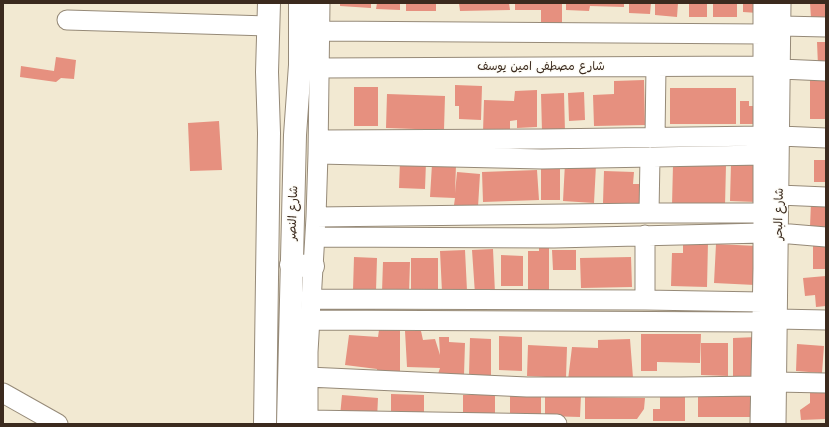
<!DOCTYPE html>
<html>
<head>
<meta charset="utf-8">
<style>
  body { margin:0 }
  #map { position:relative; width:829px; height:427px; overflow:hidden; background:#f2e9d2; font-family:"Comic Neue",sans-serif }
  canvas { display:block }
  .frame { position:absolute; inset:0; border:4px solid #3b2a1e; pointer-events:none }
</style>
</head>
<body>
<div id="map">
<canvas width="829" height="427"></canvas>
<div class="frame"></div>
</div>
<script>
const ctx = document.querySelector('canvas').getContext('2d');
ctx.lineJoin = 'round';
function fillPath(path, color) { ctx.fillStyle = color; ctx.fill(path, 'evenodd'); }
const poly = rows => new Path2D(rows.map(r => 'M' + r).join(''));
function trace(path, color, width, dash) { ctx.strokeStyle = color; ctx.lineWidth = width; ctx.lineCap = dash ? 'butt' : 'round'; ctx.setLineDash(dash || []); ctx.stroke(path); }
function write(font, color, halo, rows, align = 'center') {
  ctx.font = font + ' "Comic Neue","Playpen Sans Arabic",sans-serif'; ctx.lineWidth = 3; ctx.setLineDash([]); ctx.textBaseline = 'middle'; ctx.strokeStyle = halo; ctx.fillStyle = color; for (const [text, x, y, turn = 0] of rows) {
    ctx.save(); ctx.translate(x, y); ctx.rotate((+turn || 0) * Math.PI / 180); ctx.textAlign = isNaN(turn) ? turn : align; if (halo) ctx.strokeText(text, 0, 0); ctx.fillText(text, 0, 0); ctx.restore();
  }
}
const building = poly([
  [340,3,371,3,371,8,340,6],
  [377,3,400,3,400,10,376,9],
  [406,3,436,3,436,11,406,11],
  [459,3,509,3,510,10,460,11],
  [515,3,562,3,562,24,541,23,541,10,515,10],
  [566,3,624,3,624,7,590,6,589,11,566,10],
  [629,3,651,3,650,14,629,13],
  [655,3,678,3,677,17,655,15],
  [689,3,707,3,707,17,689,17],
  [713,3,737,3,737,17,713,17],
  [743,3,758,3,758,13,743,12],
  [810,3,826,3,826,17,811,18],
  [817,42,826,42,826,66,818,66],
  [56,57,76,60,74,79,61,78,56,82,20,77,21,66,54,71],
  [810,78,826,78,826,119,810,119],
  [644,80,645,125,594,126,593,95,614,94,614,81],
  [455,85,482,86,481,120,459,119,459,106,455,106],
  [354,87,378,87,378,126,354,126],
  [670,88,736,88,736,124,670,124],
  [537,90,537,127,517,128,517,120,510,121,510,133,483,132,484,100,514,101,515,91],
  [584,92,585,120,569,121,568,93],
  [564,93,565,132,542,132,541,94],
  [387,94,445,96,444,130,386,128],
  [740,101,749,101,749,106,759,106,759,124,740,124],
  [219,121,222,170,190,171,188,123],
  [814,160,826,160,826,182,814,182],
  [400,162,426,162,425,189,399,188],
  [565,163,596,165,594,203,563,201],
  [432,164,456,165,455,193,457,172,480,174,478,207,454,205,455,198,430,197],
  [731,164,758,165,756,202,730,201],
  [673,165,726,165,725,206,672,205],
  [541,167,560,168,560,200,541,200],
  [537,170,539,200,483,202,482,172],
  [604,171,634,172,633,184,644,184,644,204,603,203],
  [811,202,826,203,826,227,810,227],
  [683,242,708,242,707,287,671,286,672,253,683,253],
  [716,244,757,246,755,285,714,283],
  [813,245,826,245,826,269,813,269],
  [539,247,549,248,549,291,528,290,528,251,539,251],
  [493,249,495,293,475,294,472,250],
  [465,250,467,291,442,292,440,251],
  [552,250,576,250,576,270,553,270],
  [501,255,523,256,523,286,501,286],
  [354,257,377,258,376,291,353,290],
  [631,257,632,287,581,288,580,258],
  [411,258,438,258,438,290,411,289],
  [383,262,410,262,409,293,382,292],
  [826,276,826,306,816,307,815,295,805,296,803,278],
  [379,330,400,330,400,372,377,371,377,369,345,365,349,335,378,337],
  [405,331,421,331,423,340,435,339,440,355,439,337,449,337,449,342,465,343,464,375,438,374,440,368,407,367],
  [641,334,701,334,700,363,657,362,657,371,641,371],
  [499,336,522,337,522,371,499,370],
  [757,337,758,376,733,377,733,338],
  [470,338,491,339,491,375,469,375],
  [630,339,633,378,568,380,572,347,598,348,598,340],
  [701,343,728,343,728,376,701,375],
  [797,344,824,346,822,373,796,371],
  [528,345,567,347,566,378,527,376],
  [510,392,541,392,541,416,510,417],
  [698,393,757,393,757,417,698,417],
  [810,393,826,393,826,419,801,420,800,410,810,403],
  [391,394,424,395,424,415,391,414],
  [660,394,685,394,685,421,653,421,653,409,660,409],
  [342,395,378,398,377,419,340,416],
  [463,395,495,395,495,417,463,417],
  [545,395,581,395,580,417,545,416],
  [585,397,645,398,644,409,637,419,585,419]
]);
const minor = poly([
  [67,20,268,26],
  [782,26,826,27],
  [320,31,763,34],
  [320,68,763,66],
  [781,69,826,71],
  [780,136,826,138],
  [655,137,656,67],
  [319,140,543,139,763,136],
  [318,154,542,159,763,155],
  [779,195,826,197],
  [649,213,650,157],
  [316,217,649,213,763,213],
  [778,233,826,237],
  [315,237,554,238,763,233],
  [311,299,645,300,762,302],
  [645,300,645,235],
  [777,319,826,320],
  [310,320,762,322],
  [308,377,527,387,681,387,761,386],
  [775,382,826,383],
  [3,393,58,424],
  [308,420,557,424],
  [308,424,308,352,316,217,318,154,320,3],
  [760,424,763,268,763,3],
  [776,424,781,3]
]);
const major = poly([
  [291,265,313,266],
  [265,424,269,133,267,72,269,3],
  [288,424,295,135,300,65,300,3]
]);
const streetNames = [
  ["شارع مصطفى امين يوسف",541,67],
  ["شارع النصر",293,213,-88],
  ["شارع البحر",779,214,-89]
];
fillPath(building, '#e6907f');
trace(minor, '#968a78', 21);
trace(major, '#968a78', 24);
trace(minor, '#fff', 19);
trace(major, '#fff', 22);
write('12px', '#3b2a1e', '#fdfcf7', streetNames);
</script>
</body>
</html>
